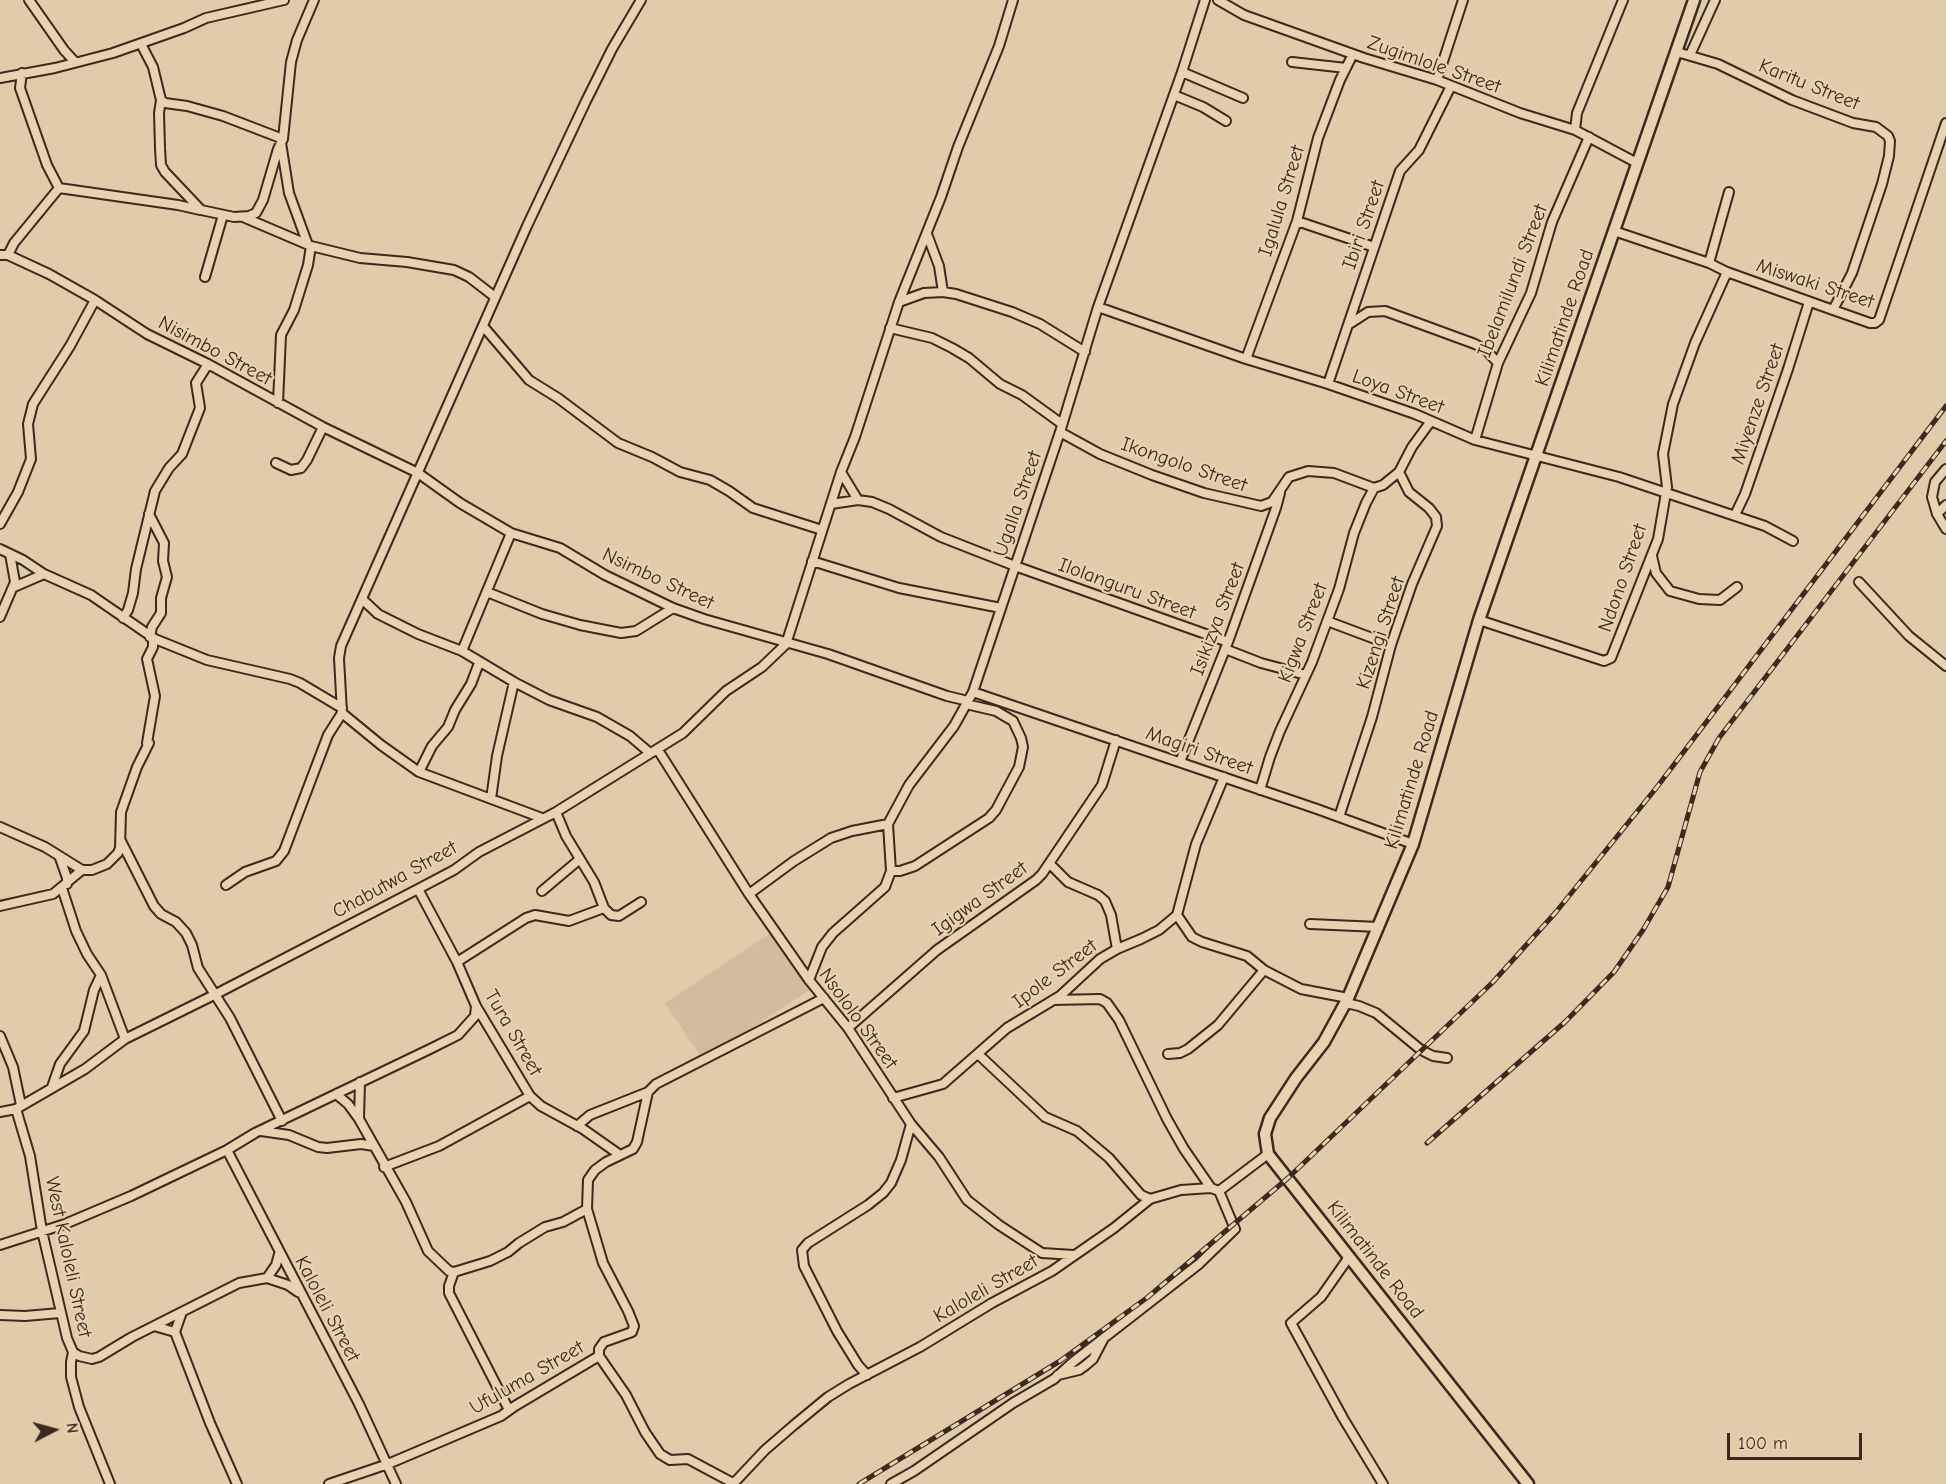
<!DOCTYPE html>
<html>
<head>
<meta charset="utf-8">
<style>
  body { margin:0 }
  #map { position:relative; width:1946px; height:1484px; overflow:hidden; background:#e0cbab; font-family:"Comic Neue",sans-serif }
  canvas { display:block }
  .north { position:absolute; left:24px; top:1400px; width:60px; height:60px; -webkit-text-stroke:4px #e7d2b1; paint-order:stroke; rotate:84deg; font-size:16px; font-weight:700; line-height:24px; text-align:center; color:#3b2a1e }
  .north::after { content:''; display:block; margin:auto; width:21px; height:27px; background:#3b2a1e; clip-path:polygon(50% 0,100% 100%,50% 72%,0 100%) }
  .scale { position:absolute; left:1727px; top:1433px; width:135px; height:27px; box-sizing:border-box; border:3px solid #3b2a1e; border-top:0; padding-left:8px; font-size:18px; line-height:21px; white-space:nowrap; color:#3b2a1e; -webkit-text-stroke:4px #e7d2b1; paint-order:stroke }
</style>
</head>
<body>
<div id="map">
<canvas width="1946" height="1484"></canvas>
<div class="north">N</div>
<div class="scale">100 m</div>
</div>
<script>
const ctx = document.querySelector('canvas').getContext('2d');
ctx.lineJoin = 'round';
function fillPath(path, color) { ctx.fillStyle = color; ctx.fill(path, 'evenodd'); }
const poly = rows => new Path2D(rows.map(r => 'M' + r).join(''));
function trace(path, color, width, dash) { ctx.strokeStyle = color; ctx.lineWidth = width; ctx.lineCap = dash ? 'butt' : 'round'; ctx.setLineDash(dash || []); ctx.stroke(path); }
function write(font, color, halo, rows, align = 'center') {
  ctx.font = font + ' "Comic Neue",sans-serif'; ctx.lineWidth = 4.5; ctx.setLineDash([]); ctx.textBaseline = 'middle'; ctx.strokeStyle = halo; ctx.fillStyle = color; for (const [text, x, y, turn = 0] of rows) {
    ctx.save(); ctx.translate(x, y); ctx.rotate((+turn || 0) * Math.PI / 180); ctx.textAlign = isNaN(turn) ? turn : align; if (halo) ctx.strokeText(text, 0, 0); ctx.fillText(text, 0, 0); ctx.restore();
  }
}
const built = poly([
  [774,931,811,989,703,1060,665,1003]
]);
const street = poly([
  [29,0,64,50,75,62],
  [1218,0,1244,15,1364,58,1437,80,1520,113,1575,130,1637,163],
  [141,44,153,67,161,100,165,103,187,106,223,116,283,139],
  [1677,52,1718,64,1792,100,1853,123,1876,127,1888,136,1890,141,1889,156,1882,184,1852,273,1833,310],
  [1690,55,1715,0],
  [1292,62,1346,68],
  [1182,72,1243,98],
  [22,73,20,88,47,165,59,188,178,205,200,210],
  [0,78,55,68,113,53,184,28,206,18,284,0],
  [1437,80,1463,0],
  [1174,95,1203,107,1226,121],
  [161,100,159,113,160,148,161,165,165,172,201,210,234,217,249,216,256,213,263,200,278,149,283,139,291,62,297,40,314,0],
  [1575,130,1577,113,1623,0],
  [281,143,289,193,308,245],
  [243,217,311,246,360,258,407,262,454,270,469,277,495,297],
  [1297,221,1374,247],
  [1614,231,1709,263,1727,272,1833,310,1870,323,1875,323,1879,320,1946,123],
  [927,234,939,266,943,292],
  [0,255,8,255,49,274,95,300,147,334,208,364,323,427,418,473,460,503,511,533,560,548,605,575,673,608,704,619,828,654,947,696,968,701],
  [8,255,14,243,59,188],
  [1709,263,1729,192],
  [205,277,223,215],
  [899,302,924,293,943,292,956,294,1012,312,1040,324,1085,352],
  [1098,307,1246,359,1328,384,1415,414,1475,440,1619,477,1765,526,1793,541],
  [1351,323,1368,312,1385,311,1475,344,1486,350,1498,363],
  [483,326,529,380,558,398,618,443,652,457,680,472,710,480,729,491,753,508,822,530],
  [890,328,932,338,952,348,969,358,1000,384,1022,395,1062,424],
  [1246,359,1297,221,1318,138,1340,80,1353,54],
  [1328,384,1400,171,1419,150,1451,86],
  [278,403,281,335,294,310,308,265,311,246],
  [1060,432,1100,454,1152,475,1204,493,1261,506,1272,502,1289,477,1308,471,1334,473,1374,488,1383,485,1399,472,1412,447,1431,421],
  [1475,440,1498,363,1531,293,1552,222,1589,137],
  [276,463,291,470,301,468,307,460,323,427],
  [1946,469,1935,482,1932,497,1937,514,1946,529],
  [841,472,858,500],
  [831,504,858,500,872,502,889,509,941,537,1015,566,1228,642],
  [149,514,164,543,163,561,167,577,161,598,161,613,152,627,150,637],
  [1937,514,1946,505],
  [1735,515,1745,494,1788,369,1809,302],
  [0,524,18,492,31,459,28,424,33,404,70,346,95,300],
  [0,549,23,560,44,574,91,595,155,639,207,660,290,679,300,683,342,708],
  [1652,556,1656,573,1670,591,1699,599,1720,600,1737,587],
  [812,561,899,588,1001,608],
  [1859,582,1909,636,1946,666],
  [14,587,44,574],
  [487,592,542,614,580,625,621,633,636,631,673,608],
  [362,599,378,614,418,634,462,651,514,682,549,700,597,717,630,736,650,753],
  [0,617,15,582,10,554],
  [123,618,128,610,133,593,136,569,155,491,169,468,182,454,200,408,196,383,208,364],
  [1479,620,1604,661,1611,658,1658,539,1667,487,1663,454,1673,404,1695,343,1727,272],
  [1327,621,1391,645],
  [1225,649,1261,663,1306,675],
  [462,651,511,533],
  [973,692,1317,809,1413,844],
  [147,743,155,696,147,659,153,647,153,638],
  [658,750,749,894,809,980,848,1028,911,1124,939,1157,967,1200,999,1225,1042,1253,1074,1255],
  [1180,762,1228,642,1276,508,1280,493],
  [419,772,432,746,448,727,455,710,471,684,479,663],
  [1260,790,1270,757,1280,731,1312,662,1339,589,1354,533,1366,503,1374,488],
  [491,799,497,756,514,682],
  [556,812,566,836,594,882,604,908,611,915,619,916,641,902],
  [1339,817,1372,717,1391,645,1412,584,1437,526,1436,517,1429,508,1409,492,1399,472],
  [542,818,419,772,381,745,342,713,339,658,341,646,527,226,586,101,612,49,641,0],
  [0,827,45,847,82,870,92,870,107,864,118,853,120,848,121,812,137,767,149,743],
  [121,841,154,906,161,914,176,922,186,933,192,945,198,968,230,1018,282,1121],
  [60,858,67,878,67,884],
  [1050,864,1068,882,1098,895,1105,901,1111,915,1117,949],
  [891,871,900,871,915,866,989,818,996,810,1019,767,1023,747,1021,738,1013,721,996,711,966,704],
  [226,885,245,872,276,861,284,851,328,735,342,713],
  [62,888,76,931,87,954,101,975,125,1039],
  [418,889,457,962,476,1006,530,1096,541,1106,583,1129,620,1155],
  [542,891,580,859],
  [749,894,794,861,831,838,852,831,888,824],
  [0,906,53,894,82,870],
  [1177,915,1192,937,1202,942,1247,956,1264,970,1301,989,1348,998],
  [1310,924,1379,927],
  [457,962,526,918,535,915,569,921,604,908],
  [809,980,822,947,833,933,885,887,891,871,888,824,909,785,954,726,973,692,1060,432,1098,307,1182,72,1205,0],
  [1053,1000,1100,999,1107,1003,1119,1020,1167,1119,1184,1149,1211,1188],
  [1346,1003,1359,1006,1376,1013,1421,1050,1433,1056,1447,1058],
  [848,1028,937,950,1036,880,1042,874,1102,785,1116,740],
  [0,1036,13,1067,21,1105],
  [978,1054,1045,1117,1077,1131,1109,1158,1141,1195,1150,1199],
  [1168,1054,1180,1053,1188,1049,1218,1025,1264,970],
  [360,1082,359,1119,406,1202,428,1251,449,1271,454,1272,490,1261,508,1252,519,1243,545,1227,563,1222,587,1209],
  [52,1087,60,1064,84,1031,94,990,101,975],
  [336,1094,348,1104,359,1119],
  [893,1098,943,1084,1007,1028,1060,996,1100,959,1117,949,1141,939,1159,930,1177,915,1196,844,1224,777],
  [16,1109,30,1156,42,1231,67,1338,73,1352,79,1356,92,1359,99,1357,132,1337,239,1283,267,1278,276,1265,279,1254],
  [0,1112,16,1109,85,1069,125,1039,216,994,418,889,454,870,479,852,556,812,683,733,726,691,762,667,786,644,841,472,855,437,899,302,941,197,958,147,999,46,1013,0],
  [577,1126,590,1115,648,1092],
  [261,1131,289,1135,318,1147,327,1148,361,1144,374,1146],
  [227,1150,359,1404,396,1484],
  [384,1167,439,1146,530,1096],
  [0,1245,65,1224,131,1196,227,1150,255,1133,430,1049,458,1035,475,1016,476,1006],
  [1349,1257,1321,1297,1291,1323,1343,1418,1383,1484],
  [454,1272,449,1286,449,1293,509,1410],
  [267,1278,288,1285,298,1292],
  [182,1312,175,1332,210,1423,237,1484],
  [0,1315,25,1316,60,1313],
  [154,1326,175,1332],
  [73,1352,71,1362,71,1377,79,1407,110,1484],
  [599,1356,626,1395,645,1432,660,1454,670,1460,688,1459,733,1483],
  [867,1375,858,1365,837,1331,804,1266,802,1250,808,1243,868,1205,883,1193,891,1183,901,1160,911,1124],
  [1058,1375,1079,1370,1086,1365,1093,1359,1104,1338],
  [329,1484,388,1464,501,1416,515,1406,599,1356,599,1349,604,1342,632,1332,634,1326,628,1311,603,1263,587,1209,588,1180,595,1170,606,1162,633,1149,637,1142,648,1092,656,1084,824,998],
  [733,1484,765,1450,794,1425,828,1397,849,1384,920,1347,992,1303,1052,1271,1114,1228,1150,1199,1181,1190,1211,1188,1219,1191,1268,1154],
  [891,1484,914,1471,1013,1403,1054,1379,1073,1362,1199,1264,1235,1229,1219,1191]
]);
const secondary = poly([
  [1528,1484,1268,1154,1265,1134,1270,1118,1296,1078,1324,1042,1348,998,1413,844,1479,620,1694,0]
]);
const rail = poly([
  [1427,1143,1565,1022,1614,972,1643,930,1668,887,1700,772,1719,738,1946,441],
  [859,1484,1060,1361,1148,1297,1288,1178,1493,982,1556,912,1657,787,1946,406]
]);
const streetNames = [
  ["Zugimlole Street",1434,65,19],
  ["Karitu Street",1809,85,22],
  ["Igalula Street",1282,201,-73],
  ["Ibiri Street",1364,225,-71],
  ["Ibelamilundi Street",1513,281,-69],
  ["Miswaki Street",1815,284,18],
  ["Kilimatinde Road",1565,318,-71],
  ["Nisimbo Street",215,351,28],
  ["Loya Street",1398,392,20],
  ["Miyenze Street",1758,404,-71],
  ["Ikongolo Street",1184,465,19],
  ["Ugalla Street",1018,504,-71],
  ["Ndono Street",1623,578,-71],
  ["Nsimbo Street",658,579,25],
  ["Ilolanguru Street",1127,589,20],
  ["Isikizya Street",1218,619,-69],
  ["Kigwa Street",1303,633,-69],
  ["Kizengi Street",1381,633,-72],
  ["Magiri Street",1199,751,19],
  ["Kilimatinde Road",1412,780,-73],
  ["Chabutwa Street",395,880,-29],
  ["Igigwa Street",980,899,-36],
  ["Ipole Street",1055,974,-37],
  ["Nsololo Street",858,1019,54],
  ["Tura Street",513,1033,60],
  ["West Kaloleli Street",68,1257,78],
  ["Kilimatinde Road",1375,1260,52],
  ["Kaloleli Street",986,1289,-30],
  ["Kaloleli Street",327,1309,62],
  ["Ufuluma Street",527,1378,-30]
];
fillPath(built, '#d1bc9e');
trace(street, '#3b2a1e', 12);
trace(secondary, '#3b2a1e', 15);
trace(street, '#e7d2b1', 8);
trace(secondary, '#e7d2b1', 10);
trace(rail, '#3b2a1e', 5);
trace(rail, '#e7d2b1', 3, [9]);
write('20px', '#3b2a1e', '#e7d2b1', streetNames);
</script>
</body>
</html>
